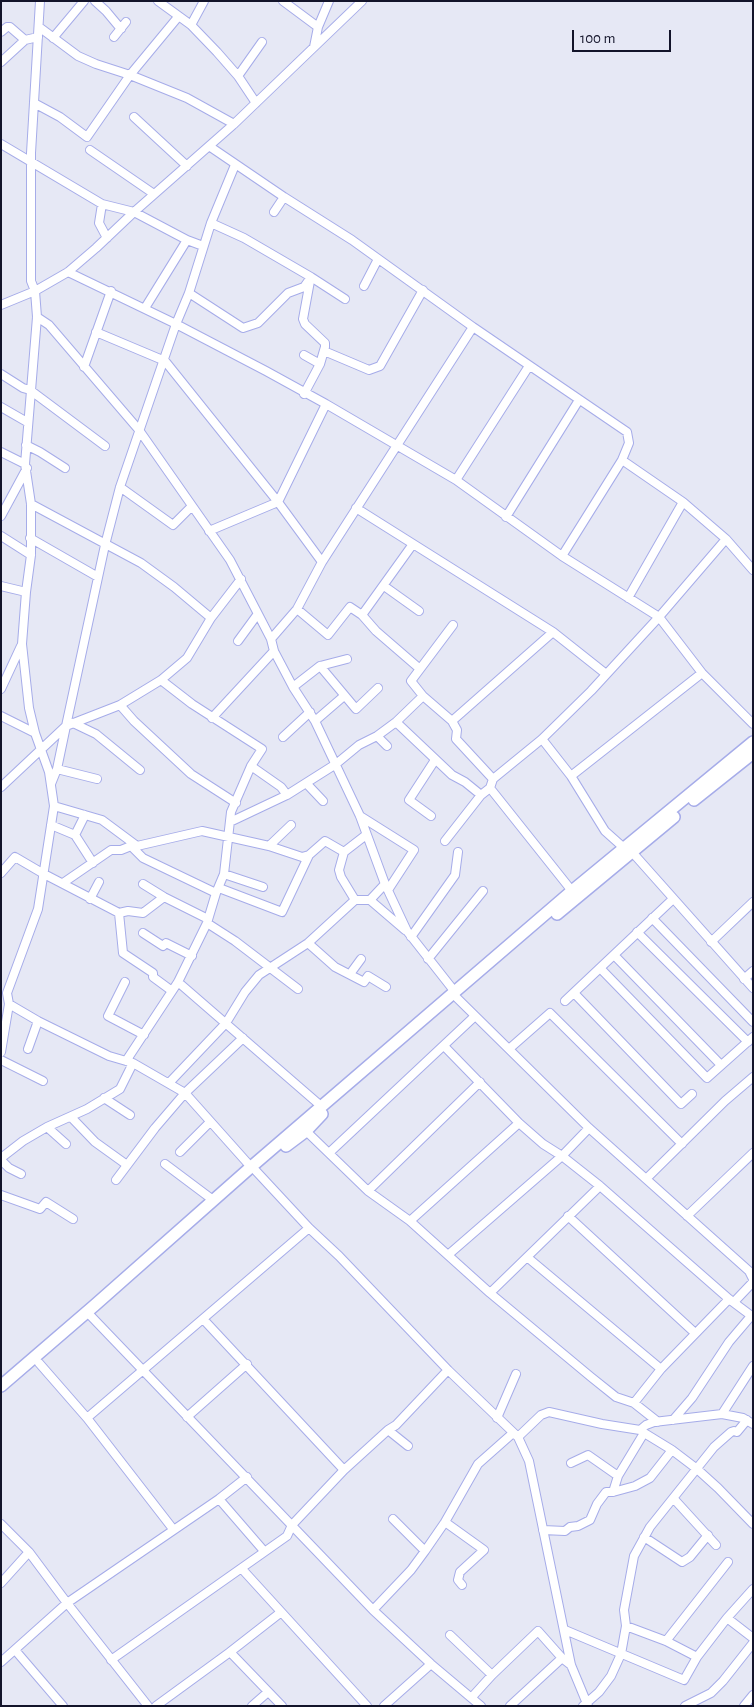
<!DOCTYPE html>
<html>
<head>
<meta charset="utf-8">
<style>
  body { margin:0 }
  #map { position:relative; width:754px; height:1707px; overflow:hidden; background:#e6e8f5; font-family:"Alegreya Sans",sans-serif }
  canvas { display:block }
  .frame { position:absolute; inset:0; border:2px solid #13142a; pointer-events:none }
  .scale { position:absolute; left:572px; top:30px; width:99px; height:22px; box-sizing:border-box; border:2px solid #13142a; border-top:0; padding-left:6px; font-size:15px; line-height:18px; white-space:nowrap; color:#13142a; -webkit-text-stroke:4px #e6e8f5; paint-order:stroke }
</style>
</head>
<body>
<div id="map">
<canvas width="754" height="1707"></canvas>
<div class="frame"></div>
<div class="scale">100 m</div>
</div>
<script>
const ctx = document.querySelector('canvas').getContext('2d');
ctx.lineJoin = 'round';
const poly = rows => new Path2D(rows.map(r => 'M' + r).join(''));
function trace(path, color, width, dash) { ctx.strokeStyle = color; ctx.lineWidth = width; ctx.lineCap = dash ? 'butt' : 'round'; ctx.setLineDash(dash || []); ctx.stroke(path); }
const minor = poly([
  [95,1,106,11,121,29],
  [158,1,191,25,217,52,238,76,256,103],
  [283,1,318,27],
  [191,25,204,1],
  [39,27,78,56,96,64,130,75,187,98,234,124],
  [1,32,7,27,10,27,25,40],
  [114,37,126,22],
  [53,38,84,1],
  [314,47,318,27,329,1],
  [1,62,25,40,38,37],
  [238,76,262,42],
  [34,103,60,117,87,137,130,75,178,17],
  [134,117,187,166],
  [1,144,102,204,134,212,187,240,203,246],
  [209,146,284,197,352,240,473,327,627,432,629,443,622,460,562,556],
  [90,150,154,194],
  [102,204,99,223,107,238],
  [274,212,284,197],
  [211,223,244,238,311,277,345,299],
  [68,272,176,324,266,371,326,404,456,480,562,556,659,617,702,673,753,724],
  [364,286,378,259],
  [189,293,243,328,258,323,288,293,304,287,311,277],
  [1,305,35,291,68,272,96,248,134,212,234,124,362,1],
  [145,308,187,240],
  [37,317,49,325,139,430,230,560,271,639,274,651,293,687,315,721,360,816,385,884,407,931,455,992],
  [96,332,165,361,278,502,322,562],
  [324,351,369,370,380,366,423,290],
  [304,355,320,364],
  [84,367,111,291],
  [1,374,23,388,30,390,105,446],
  [304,394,320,364,325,347,325,343,305,324,303,319,310,281],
  [1,407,27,422],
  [26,445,40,452,65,468],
  [1,452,25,464],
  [622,460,683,502,726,539,753,570],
  [456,480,529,366],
  [120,487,173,525,192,506],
  [31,504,141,563,174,587,211,618],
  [356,508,553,632,606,674],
  [1,516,27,468],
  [506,517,579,400],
  [209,531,278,502,326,404],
  [1,536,31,555],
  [30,538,98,577],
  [1,586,26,592],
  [384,586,419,611],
  [628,598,683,502],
  [297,609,328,635,350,607,362,615,376,631,420,669],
  [362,615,413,544],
  [453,625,411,681,423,696,452,721,457,730,456,739,493,779],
  [271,639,297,609,322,562,473,327],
  [238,641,257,615],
  [320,666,356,709,378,688],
  [293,687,320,666,347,659],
  [1,689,21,646],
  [120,705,134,721,191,774,236,803],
  [1,716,35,733],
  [212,718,274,651],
  [315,721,344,696],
  [452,721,553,632],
  [396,722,452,775,465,782,481,795],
  [73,723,96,734,140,770],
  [377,736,387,746],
  [283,737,310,712],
  [542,739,571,776,605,831,624,848],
  [251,766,281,787,287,795],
  [57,769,97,779],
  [571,776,702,673],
  [306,783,323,801],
  [51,784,57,769,66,726,120,705,161,680,187,658,211,618,241,579],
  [1,787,66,726,105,545,120,487,176,324,189,293,211,223,235,165],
  [490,788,572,891],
  [54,806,102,820,137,846],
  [85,815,75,835,93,863],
  [360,816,414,850,388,890],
  [431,816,409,800,435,760],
  [230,822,287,795,336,764,359,745,377,736,396,722,423,696],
  [51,825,75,835],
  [366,835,344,852,339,870,341,877,355,900,370,900,405,930],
  [445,841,481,795,490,788,493,779,542,739,591,691,659,617,726,539],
  [131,846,143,858,216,893],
  [269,846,291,825],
  [632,852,753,988],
  [1,873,15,857,44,874,119,913,128,911,143,913,164,897],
  [224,874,263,887],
  [63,883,111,850,121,850,131,846,137,846,202,831,269,846,302,857,309,855],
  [143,884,164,897,208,919],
  [219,888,282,912,309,855,325,841,344,852],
  [90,899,99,882],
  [370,900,385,884],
  [119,913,123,953,153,973,153,977,172,991],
  [652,918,753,1022],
  [207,923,235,941,298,989],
  [637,932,748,1042],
  [143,933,163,946,166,943,192,956],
  [411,937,455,875,458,852],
  [711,942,753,902],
  [308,943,335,967,364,982,368,976,386,987],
  [614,955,721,1065],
  [428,959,483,891],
  [600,968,707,1078,753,1037],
  [350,974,361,959],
  [744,979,753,971],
  [125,982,108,1016,144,1035],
  [178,982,321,1106],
  [574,993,681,1104,692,1094],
  [457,998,589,1128,749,1271,753,1279],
  [565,1001,673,899],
  [9,1004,38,1021,109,1056,133,1063,185,1093,251,1167],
  [444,1046,519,1123,543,1144,562,1156,600,1186,729,1299,753,1317],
  [28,1049,38,1021],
  [509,1049,550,1013,682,1144],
  [1,1052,9,1004,7,993,38,909,54,806,49,772,35,733,29,708,22,644,26,592,31,555,31,504,25,464,37,317,35,291,31,281,31,153,40,1],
  [1,1060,43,1081],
  [126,1061,178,982,207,923,216,893,224,874,231,812,251,766,262,749,192,704,161,680],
  [169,1083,226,1023,245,992,259,975,308,943,355,900],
  [104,1098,130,1115],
  [71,1117,95,1142,127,1165],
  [47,1127,66,1144],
  [306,1131,368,1191,410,1221,490,1293,591,1377,616,1397,634,1403,658,1422],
  [180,1152,210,1122],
  [329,1153,475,1016],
  [1,1158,23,1141,47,1127,87,1109,120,1089,133,1063],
  [1,1160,9,1168,21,1174],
  [165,1164,213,1200],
  [256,1171,309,1228,339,1256,448,1370,518,1437,529,1461,571,1665,588,1706],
  [646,1179,725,1101,753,1077],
  [116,1180,155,1128,185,1093,243,1038],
  [368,1191,480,1082],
  [1,1195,40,1209,46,1202,73,1219],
  [568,1216,695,1333],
  [687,1216,753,1153],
  [410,1221,519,1123],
  [448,1255,562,1156,589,1128],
  [527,1257,661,1369],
  [490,1293,600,1186],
  [734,1302,753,1282],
  [87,1312,373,1610,431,1664,481,1706],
  [203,1319,344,1470],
  [39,1363,87,1418,173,1529],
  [634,1403,661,1369,729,1299],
  [722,1414,753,1366],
  [187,1417,247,1364],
  [87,1418,309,1228],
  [497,1418,516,1374],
  [673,1420,692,1398,729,1342,751,1316],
  [388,1430,408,1446],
  [641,1431,672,1450,697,1469,718,1488,753,1524],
  [518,1437,541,1415,549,1412,602,1424,640,1430,646,1425,654,1422,722,1414,743,1418,753,1424],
  [571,1463,588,1455,618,1476],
  [613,1492,635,1486,650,1478,672,1450],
  [219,1499,264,1551],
  [674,1499,716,1545],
  [393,1519,425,1551],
  [445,1522,484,1550,460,1572,458,1580,462,1585],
  [1,1524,29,1552,67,1603,148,1706],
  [543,1530,565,1531,570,1527,578,1526,590,1520,597,1504,606,1492,613,1492,618,1476,644,1433],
  [644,1537,682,1562,690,1557,708,1535],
  [242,1569,367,1706],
  [1,1583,29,1552],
  [373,1610,411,1570,425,1551,445,1522,478,1464,513,1433],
  [727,1618,753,1638],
  [626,1626,666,1641,697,1657],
  [565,1630,684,1680,697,1657,727,1618,753,1589],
  [450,1635,492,1675],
  [666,1641,728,1562],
  [15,1650,63,1706],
  [230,1652,280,1613],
  [111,1660,287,1536,292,1525,344,1470,388,1430,396,1425,448,1370],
  [1,1662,67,1603,219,1499,247,1477],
  [472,1697,492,1675,538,1631,562,1658,571,1665],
  [156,1706,230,1652,282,1706],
  [252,1706,268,1692],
  [384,1706,431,1664],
  [510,1706,562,1658],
  [583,1706,599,1692,611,1676,621,1654,626,1626,624,1610,634,1556,650,1527,714,1447,731,1432,734,1431,737,1432,747,1420],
  [685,1706,711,1693,723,1681,753,1643],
  [744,1706,753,1695]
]);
const primary = poly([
  [694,800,753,753],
  [557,914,674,817],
  [286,1146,306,1131,322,1114],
  [1,1386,95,1305,251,1167,572,891,753,742]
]);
trace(minor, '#a6ace9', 10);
trace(primary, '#a6ace9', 14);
trace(minor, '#fff', 8);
trace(primary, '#fff', 11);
</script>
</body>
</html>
